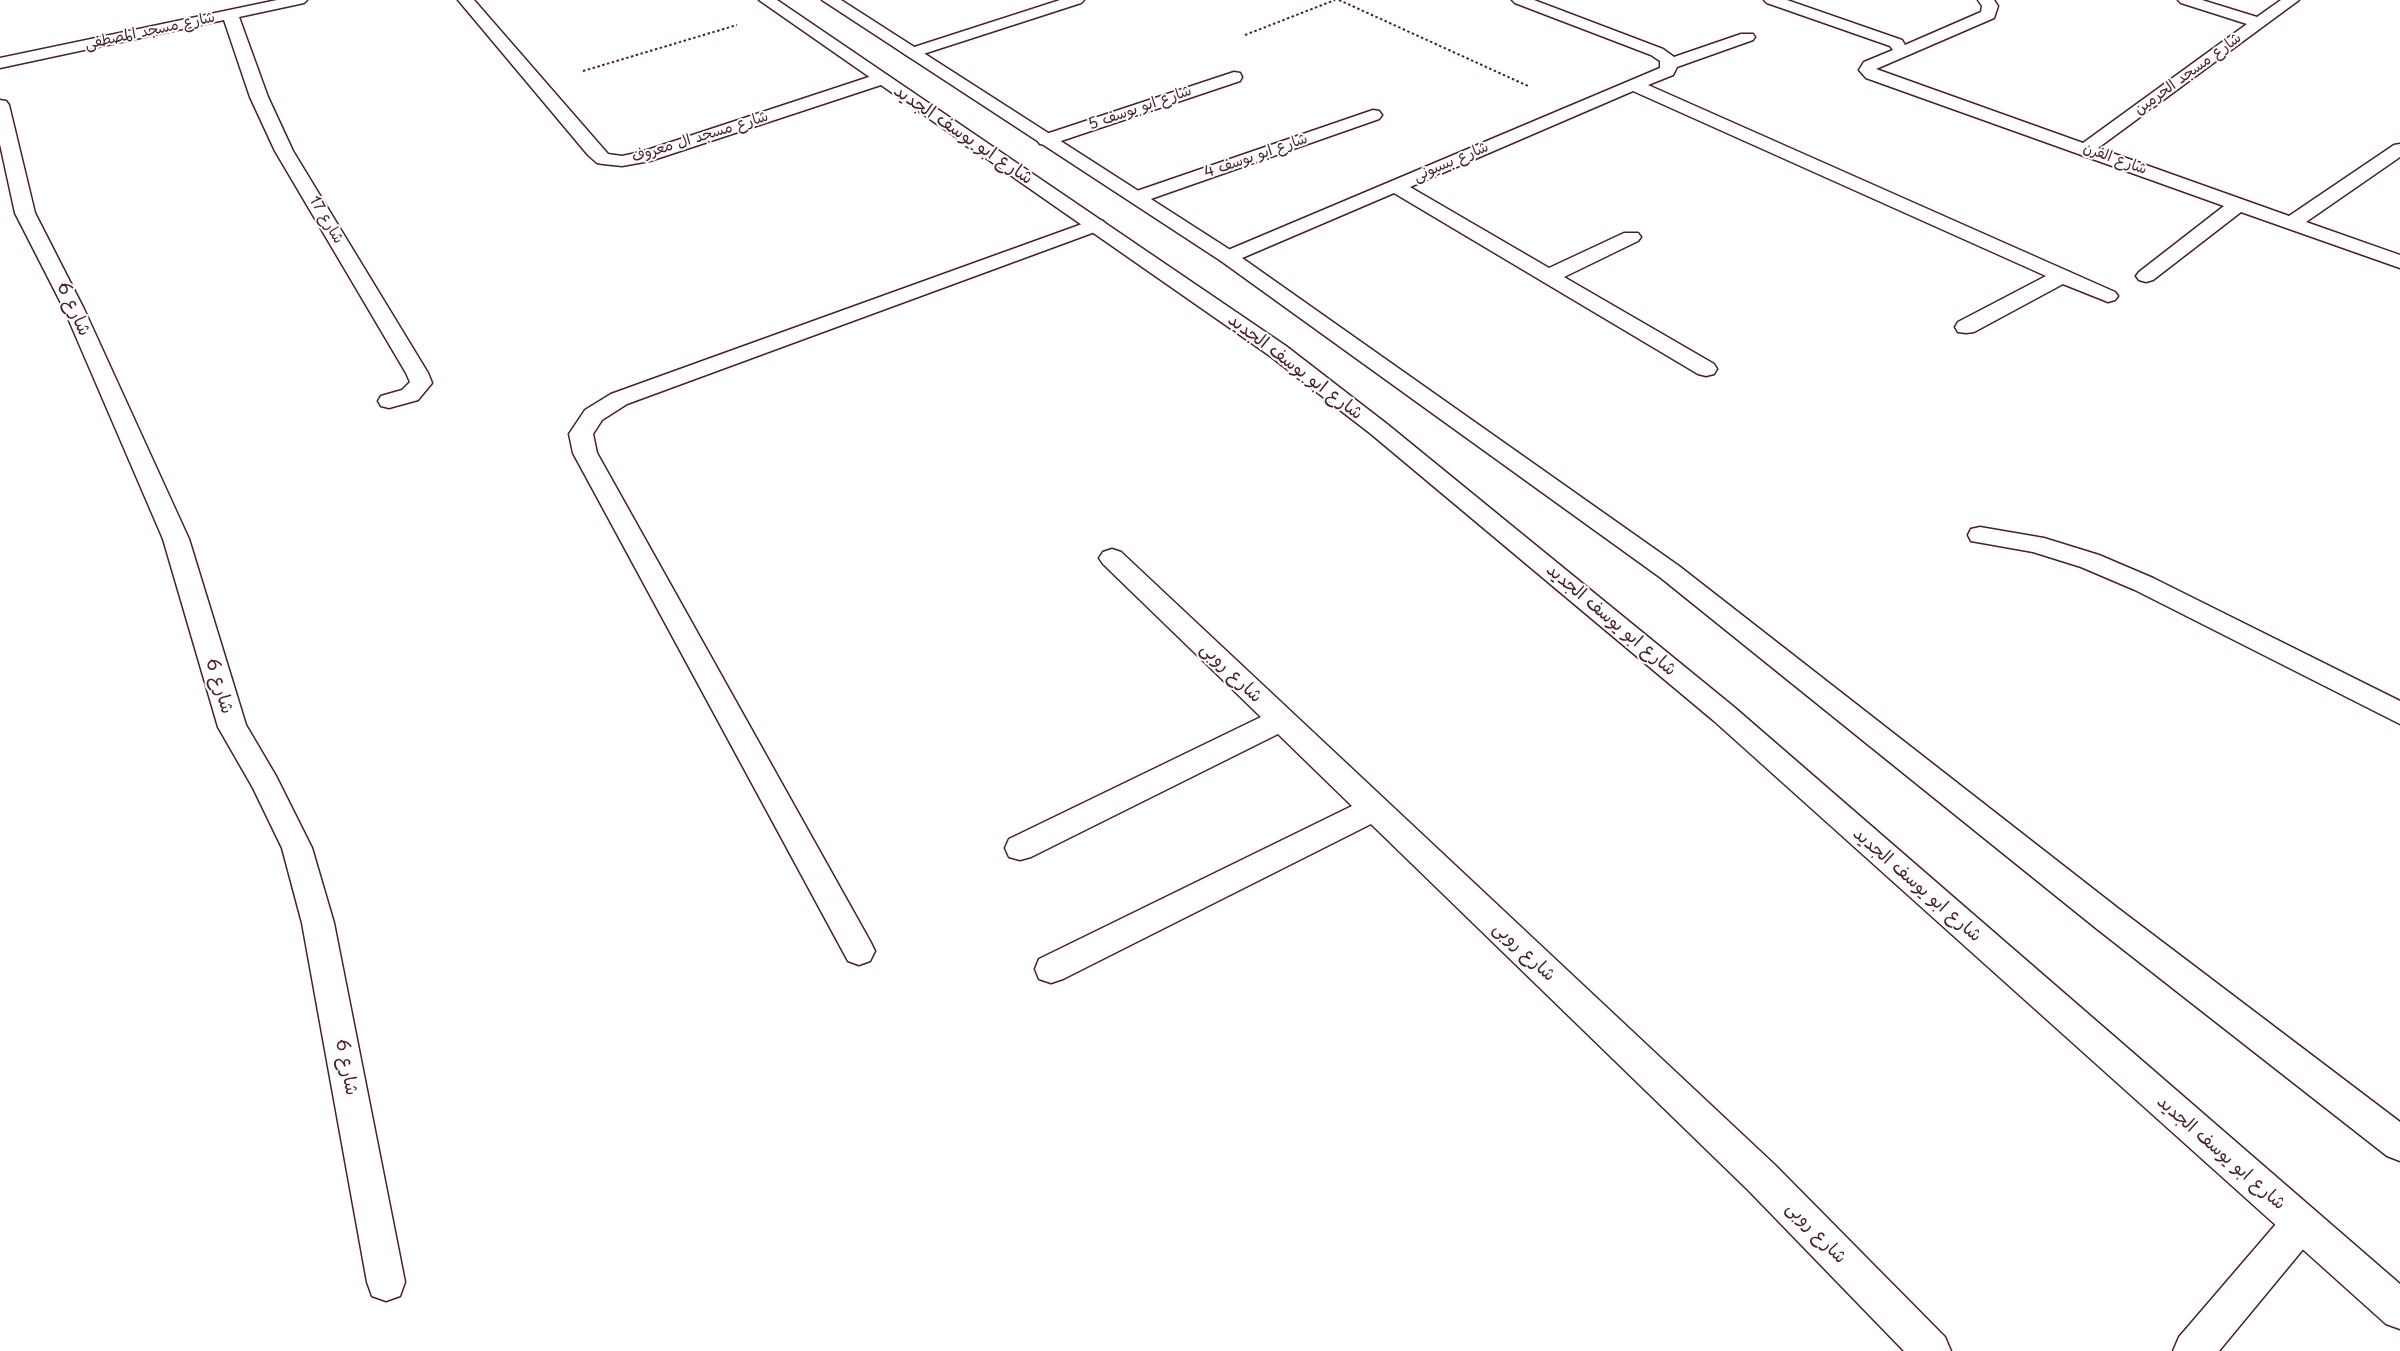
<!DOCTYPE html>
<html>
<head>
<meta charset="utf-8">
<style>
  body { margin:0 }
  canvas { display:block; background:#fff }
</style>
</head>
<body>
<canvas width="2400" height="1351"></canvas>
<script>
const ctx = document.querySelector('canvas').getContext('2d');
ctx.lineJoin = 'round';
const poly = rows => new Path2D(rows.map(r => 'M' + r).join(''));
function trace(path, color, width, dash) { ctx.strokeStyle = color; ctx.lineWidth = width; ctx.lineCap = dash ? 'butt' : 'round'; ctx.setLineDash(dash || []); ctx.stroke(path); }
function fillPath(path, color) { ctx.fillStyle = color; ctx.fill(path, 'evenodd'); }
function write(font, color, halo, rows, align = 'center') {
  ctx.font = font + ' "Playpen Sans","Playpen Sans Arabic",sans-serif'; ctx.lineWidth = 4; ctx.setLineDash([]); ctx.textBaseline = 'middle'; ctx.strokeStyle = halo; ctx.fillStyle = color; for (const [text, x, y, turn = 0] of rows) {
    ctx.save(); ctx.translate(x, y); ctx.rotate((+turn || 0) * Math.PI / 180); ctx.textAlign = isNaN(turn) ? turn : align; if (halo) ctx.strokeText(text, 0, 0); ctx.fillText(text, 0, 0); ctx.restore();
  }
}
const path = poly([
  [1339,0,1528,86],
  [1245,35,1335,0],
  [583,71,737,25]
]);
const street = poly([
  [277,0,307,0,304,3,239,17,268,97,293,151,428,373,432,383,418,400,389,408,381,406,378,401,381,396,402,390,410,382,406,373,275,151,250,97,224,20,0,68,0,58,277,0],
  [458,0,474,0,608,154,622,156,641,152,875,75,887,75,889,79,887,83,650,161,622,166,603,164,597,163,588,155,458,0],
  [1060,0,1084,0,1081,3,917,56,911,58,903,53,905,50,1060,0],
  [1512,0,1534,0,1663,49,1674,57,1741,34,1753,34,1755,37,1753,40,1677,67,1673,75,1648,85,2115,292,2118,296,2115,300,2108,302,2063,284,1974,332,1966,333,1958,332,1955,327,1958,322,2046,276,1633,91,1410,187,1549,268,1624,233,1638,233,1641,237,1638,241,1564,277,1714,364,1717,369,1714,374,1706,376,1698,374,1394,193,1235,261,1228,263,1221,261,1218,257,1221,253,1660,68,1660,61,1651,55,1515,3,1512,0],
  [1764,0,1787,0,1902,40,1905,45,1981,12,1982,6,1978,0,1994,0,1998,6,1994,18,1876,69,2083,143,2247,24,2181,3,2178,0,2202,0,2257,17,2281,0,2299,0,2098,148,2289,216,2394,145,2400,144,2400,157,2306,222,2400,255,2400,268,2241,212,2153,280,2146,282,2139,280,2136,276,2139,272,2224,206,1866,78,1859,70,1864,62,1893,50,1890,46,1767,3,1764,0],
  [1234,72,1240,73,1242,77,1240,81,1052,144,1046,145,1040,144,1037,140,1040,136,1234,72],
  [0,100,6,101,9,105,35,213,84,309,189,539,246,725,276,776,312,848,334,923,405,1282,400,1296,386,1301,372,1296,367,1282,302,923,282,848,253,788,218,727,163,539,64,309,15,213,0,144,0,100],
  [1373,110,1379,111,1382,115,1379,119,1145,201,1131,201,1129,197,1131,193,1373,110],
  [1096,219,1103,221,1106,225,1103,229,627,404,602,420,593,434,597,453,870,941,875,951,870,961,859,965,848,961,573,453,569,434,585,410,611,394,1096,219],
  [1980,527,2044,538,2099,555,2153,578,2400,701,2400,724,2135,590,2081,567,2033,552,1971,541,1968,535,1971,529,1980,527],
  [1112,549,1121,552,1775,1165,1945,1337,1951,1351,1904,1351,1749,1191,1371,824,1063,979,1051,983,1039,979,1035,969,1039,959,1352,806,1278,734,1031,857,1020,860,1009,857,1005,848,1009,839,1261,717,1103,564,1099,558,1103,552,1112,549],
  [2301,1204,2314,1210,2320,1223,2314,1236,2219,1351,2173,1351,2179,1337,2288,1210,2301,1204]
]);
const secondary = poly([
  [759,0,777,0,1286,346,1387,424,1734,707,2400,1284,2400,1329,2386,1324,1714,721,1371,434,1270,356,759,0],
  [822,0,841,0,1235,253,1679,566,2119,909,2400,1122,2400,1161,2387,1156,2097,929,1661,578,1221,261,822,0]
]);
const farStreetnames = [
  ["شارع مسجد المصطفى",150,31,-12],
  ["شارع مسجد الحرمين",2188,74,-36],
  ["شارع ابو يوسف 5",1140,108,-19],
  ["شارع مسجد ال معروف",700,137,-17],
  ["شارع ابو يوسف 4",1256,156,-19],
  ["شارع الفرن",2115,159,20],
  ["شارع بسيونى",1451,162,-23],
  ["شارع 17",326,220,59]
];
const streetNames = [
  ["شارع ابو يوسف الجديد",963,135,34],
  ["شارع 6",73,309,65],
  ["شارع ابو يوسف الجديد",1295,367,37],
  ["شارع ابو يوسف الجديد",1611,620,40],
  ["شارع روبى",1231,673,44],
  ["شارع 6",219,686,73],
  ["شارع ابو يوسف الجديد",1917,885,41],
  ["شارع روبى",1524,952,43],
  ["شارع 6",346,1067,79],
  ["شارع ابو يوسف الجديد",2221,1153,41],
  ["شارع روبى",1816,1233,46]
];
trace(street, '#4a1f2b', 3);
trace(secondary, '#4a1f2b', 3);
trace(path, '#4a1f2b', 2, [2.5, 2.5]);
fillPath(street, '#fff');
fillPath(secondary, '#fff');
write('15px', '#4a1f2b', '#fff', farStreetnames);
write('18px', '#4a1f2b', '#fff', streetNames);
</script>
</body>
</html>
